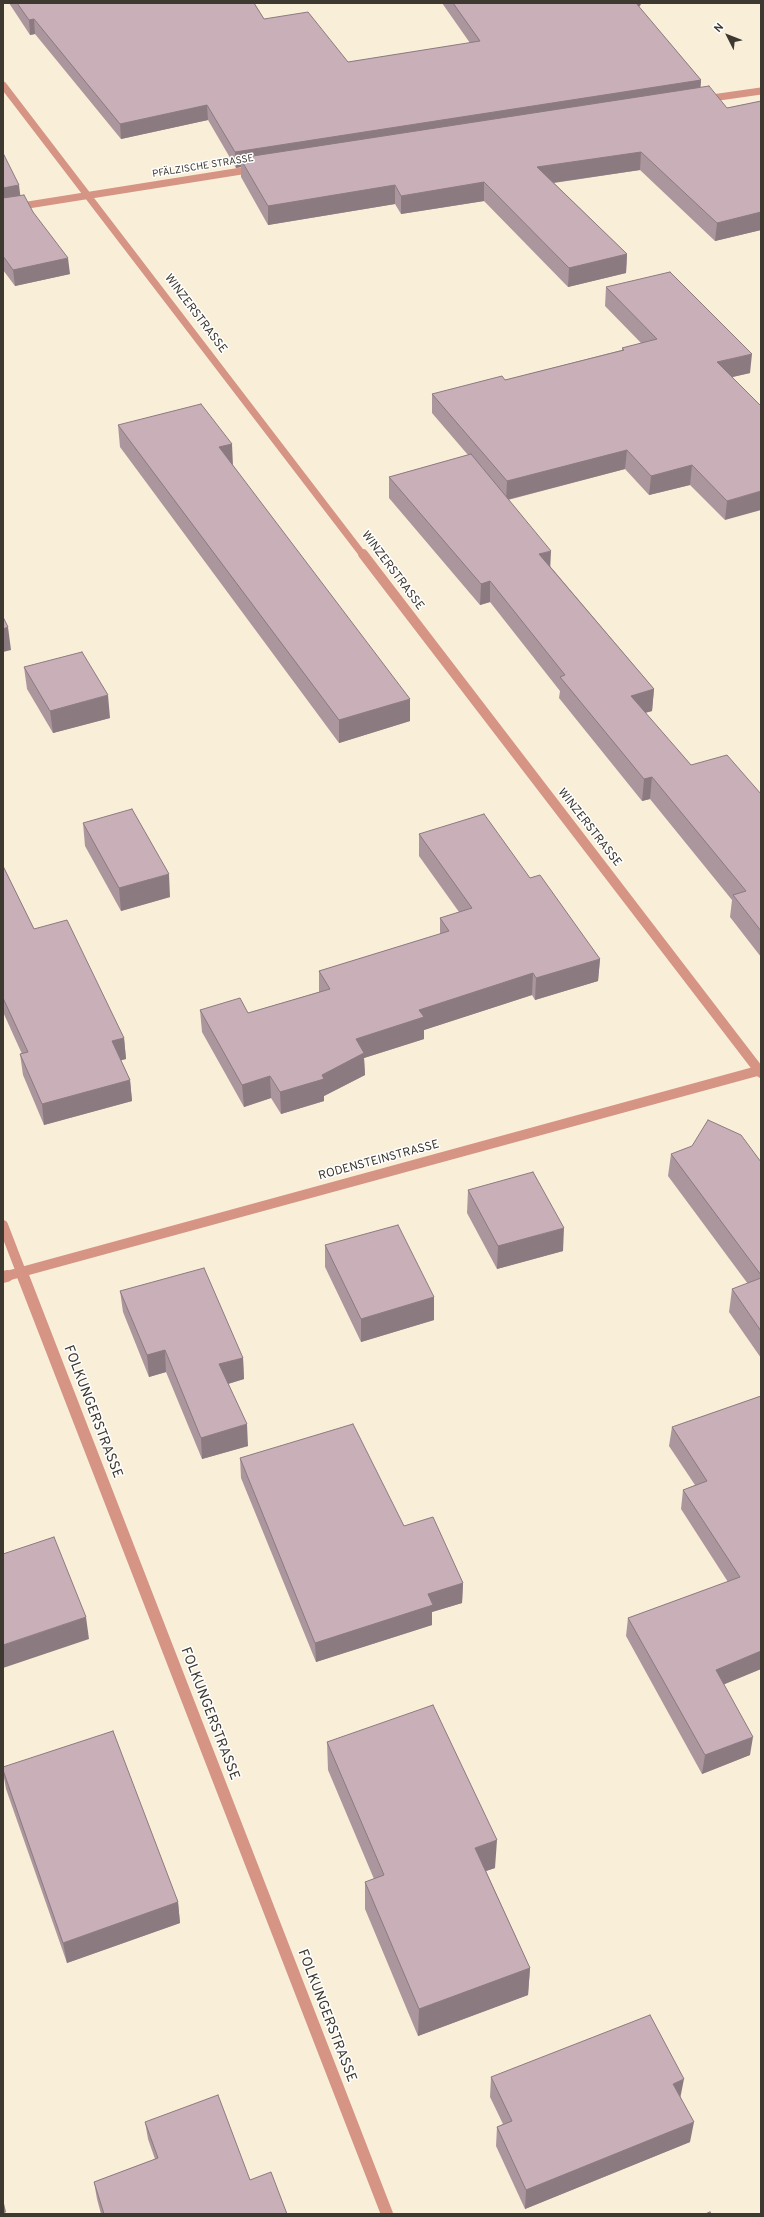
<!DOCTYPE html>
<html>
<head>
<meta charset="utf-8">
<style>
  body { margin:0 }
  #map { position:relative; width:764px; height:2217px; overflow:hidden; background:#f9eed8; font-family:Overpass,sans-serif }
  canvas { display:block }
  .frame { position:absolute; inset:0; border:4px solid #3d3931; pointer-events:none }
  .north { position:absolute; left:708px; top:16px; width:40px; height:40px; -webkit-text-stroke:3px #fff; paint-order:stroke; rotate:312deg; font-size:11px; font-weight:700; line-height:16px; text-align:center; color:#3d3931 }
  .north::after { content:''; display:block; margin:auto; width:14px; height:18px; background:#3d3931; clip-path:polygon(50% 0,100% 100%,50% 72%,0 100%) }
</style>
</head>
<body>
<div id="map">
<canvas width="764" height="2217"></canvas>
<div class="frame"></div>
<div class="north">N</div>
</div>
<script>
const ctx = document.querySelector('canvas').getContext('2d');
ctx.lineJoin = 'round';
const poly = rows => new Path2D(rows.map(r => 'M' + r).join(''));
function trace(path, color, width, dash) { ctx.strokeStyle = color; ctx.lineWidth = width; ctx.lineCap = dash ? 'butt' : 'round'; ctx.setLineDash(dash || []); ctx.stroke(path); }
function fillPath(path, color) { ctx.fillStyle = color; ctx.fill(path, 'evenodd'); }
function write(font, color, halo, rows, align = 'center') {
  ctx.font = font + ' Overpass,sans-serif'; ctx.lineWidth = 3; ctx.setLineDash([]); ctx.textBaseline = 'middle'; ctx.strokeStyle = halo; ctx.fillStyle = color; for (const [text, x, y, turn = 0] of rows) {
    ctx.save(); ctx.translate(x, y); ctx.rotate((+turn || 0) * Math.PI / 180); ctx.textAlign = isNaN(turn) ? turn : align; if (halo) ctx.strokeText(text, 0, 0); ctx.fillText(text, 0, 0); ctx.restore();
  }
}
const minorFar2 = poly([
  [3,85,363,555],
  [705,99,761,91],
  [3,209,254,169]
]);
const minorFar1 = poly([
  [363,554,761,1073],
  [3,1225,23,1277],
  [3,1277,761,1070]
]);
const minor = poly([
  [23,1276,387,2214],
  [3,1277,7,1276]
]);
const wall = poly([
  [9,3,254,3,264,19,348,62,470,43,442,3,641,3,640,6,639,7,701,80,700,88,727,108,761,101,761,230,715,241,640,170,554,183,627,254,626,273,568,287,484,201,401,214,395,204,268,225,241,177,241,167,236,168,208,120,121,139,35,34,30,35],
  [3,153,20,195,33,212,70,274,15,286,3,270],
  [606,287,750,373,732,377,761,406,725,520,690,485,649,495,625,469,508,500,550,566,654,689,652,711,645,713,691,765,761,794,761,957,730,917,732,900,650,799,642,801,559,698,560,691,490,602,480,605,389,498,389,477,468,455,432,413,432,394,505,380,622,350,622,348,641,343,605,306],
  [118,425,232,444,232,464,410,721,339,743,120,447],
  [24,667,110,718,53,733,27,689],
  [83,823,170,897,121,911,85,846],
  [419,834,530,878,600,959,598,981,535,1000,532,995,424,1030,424,1039,364,1058,365,1075,324,1096,324,1101,281,1114,271,1098,244,1107,202,1032,200,1010,248,1013,319,992,319,971,440,934,440,918,459,912,419,856],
  [3,866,34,929,124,1038,126,1059,121,1060,130,1080,132,1101,44,1125,23,1075,20,1054,22,1054,3,1012],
  [671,1154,761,1162,761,1358,729,1312,732,1289,748,1284,668,1176],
  [468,1190,563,1251,497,1269,467,1213],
  [325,1245,434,1297,434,1320,361,1342,325,1267],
  [120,1291,243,1358,244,1379,228,1384,248,1446,202,1459,166,1372,149,1377,123,1312],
  [761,1396,761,1669,724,1684,750,1755,702,1774,626,1636,628,1618,728,1582,681,1509,683,1490,695,1485,669,1446,672,1427],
  [240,1458,404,1526,463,1583,462,1603,432,1612,432,1625,316,1662,241,1478],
  [327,1742,495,1868,486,1871,530,1968,528,1995,418,2036,365,1909,365,1882,374,1879,328,1770],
  [3,1767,178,1902,180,1923,67,1963,6,1789,3,1772],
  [491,2077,681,2098,690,2142,525,2209,496,2146,497,2127,503,2124,490,2097],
  [145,2122,287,2214,101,2214,97,2199,94,2182,155,2159,148,2139]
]);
const shadedWall = poly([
  [630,3,641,3,640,6,639,6,639,9],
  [34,19,35,34,30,35,29,20],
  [701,80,700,95,240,158,241,167,236,168,235,152],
  [207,105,208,120,121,139,120,124],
  [641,152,640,170,537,185,537,167],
  [484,182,484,201,401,214,401,196],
  [19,185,21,201,3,204,3,188],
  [395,185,395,204,268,225,268,206],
  [761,212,761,230,715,241,717,223],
  [627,254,626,273,568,287,569,268],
  [68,258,70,274,15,286,13,270],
  [752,354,750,373,715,381,717,362],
  [232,444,233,466,219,447],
  [627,450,625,469,506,500,507,481],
  [692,465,690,485,649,495,651,476],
  [761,491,761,510,725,520,727,501],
  [551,551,550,572,539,554],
  [490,581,490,602,480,605,481,584],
  [8,627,11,650,3,652,3,629],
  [654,689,652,711,629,717,631,696],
  [108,695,110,718,53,733,50,711],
  [410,699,410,721,339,743,339,720],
  [652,777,650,799,642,801,644,779],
  [3,830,4,840,3,840],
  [169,874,170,897,121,911,119,888],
  [600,959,598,981,535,1000,536,978],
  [533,973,532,995,424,1030,424,1039,364,1058,365,1075,324,1096,324,1101,281,1114,280,1092,322,1075,356,1039,419,1010],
  [124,1038,126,1059,114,1062,112,1041],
  [270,1076,271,1098,244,1107,242,1085],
  [130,1080,132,1101,44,1125,42,1104],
  [564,1228,563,1251,497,1269,498,1246],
  [434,1297,434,1320,361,1342,361,1319],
  [165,1350,166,1372,149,1377,147,1355],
  [243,1358,244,1379,221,1386,219,1364],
  [247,1424,248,1446,202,1459,201,1438],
  [463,1583,462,1603,432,1612,432,1625,316,1662,315,1643,428,1594],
  [86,1617,89,1639,3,1668,3,1645],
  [761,1651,761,1669,713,1689,716,1670],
  [753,1737,750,1755,702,1774,705,1755],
  [497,1840,495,1868,474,1875,475,1848],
  [178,1902,180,1923,67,1963,63,1943],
  [530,1968,528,1995,418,2036,419,2009],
  [684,2079,680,2099,673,2084],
  [694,2122,690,2142,525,2209,526,2190],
  [3,2199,6,2212,3,2214]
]);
const building = poly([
  [17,3,254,3,264,19,308,12,348,62,480,41,453,3,636,3,701,80,235,152,207,105,120,124,34,19,29,20,17,3],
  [709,86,727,108,761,101,761,212,717,223,641,152,537,167,627,254,569,268,484,182,401,196,395,185,268,206,240,158,709,86],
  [3,153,19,185,3,188,3,153],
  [24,195,33,212,68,258,13,270,3,256,3,198,24,195],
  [670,272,752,354,717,362,761,406,761,491,727,501,692,465,651,476,627,450,507,481,432,394,502,376,505,380,624,350,622,348,657,339,606,287,670,272],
  [201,404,232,444,219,447,410,699,339,720,118,425,201,404],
  [471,454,551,551,539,554,654,689,631,696,691,765,727,755,761,794,761,931,733,895,746,891,652,777,644,779,560,677,565,675,490,581,481,584,389,477,471,454],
  [3,617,8,627,3,629,3,617],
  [82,652,108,695,50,711,24,667,82,652],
  [132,809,169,874,119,888,83,823,132,809],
  [484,814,530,878,540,875,600,959,536,978,533,973,419,1010,424,1017,356,1039,364,1053,322,1075,324,1079,280,1092,270,1076,242,1085,200,1010,240,998,248,1013,330,989,319,971,449,931,440,918,472,908,419,834,484,814],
  [3,866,34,929,67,920,124,1038,112,1041,130,1080,42,1104,20,1054,28,1052,3,998,3,866],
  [708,1120,741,1135,761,1162,761,1275,671,1154,692,1146,708,1120],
  [533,1172,564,1228,498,1246,468,1190,533,1172],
  [398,1225,434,1297,361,1319,325,1245,398,1225],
  [204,1268,243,1358,219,1364,247,1424,201,1438,165,1350,147,1355,120,1291,204,1268],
  [761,1278,761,1331,732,1289,761,1278],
  [761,1396,761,1651,716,1670,753,1737,705,1755,628,1618,740,1577,683,1490,707,1481,672,1427,761,1396],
  [353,1424,404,1526,433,1517,463,1583,428,1594,433,1605,315,1643,240,1458,353,1424],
  [54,1537,86,1617,3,1645,3,1554,54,1537],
  [433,1705,497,1840,475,1848,530,1968,419,2009,365,1882,384,1875,327,1742,433,1705],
  [113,1731,178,1902,63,1943,3,1770,3,1767,113,1731],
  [650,2015,684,2079,673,2084,694,2122,526,2190,497,2127,512,2121,491,2077,650,2015],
  [218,2095,250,2180,271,2172,287,2214,104,2214,94,2182,158,2158,145,2122,218,2095],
  [710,2212,711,2214,705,2214,710,2212]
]);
const farStreetnames = [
  ["PFÄLZISCHE STRASSE",203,167,-9]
];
const streetNames = [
  ["WINZERSTRASSE",195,314,53],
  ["WINZERSTRASSE",392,571,53],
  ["WINZERSTRASSE",589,828,52],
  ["RODENSTEINSTRASSE",379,1161,-15]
];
const nearStreetnames = [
  ["FOLKUNGERSTRASSE",92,1412,69],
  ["FOLKUNGERSTRASSE",209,1714,69],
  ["FOLKUNGERSTRASSE",326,2016,69]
];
trace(minorFar2, '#d59484', 7);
trace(minorFar1, '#d59484', 10);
trace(minor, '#d59484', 12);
fillPath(wall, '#ac969e');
fillPath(shadedWall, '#8c7a81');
fillPath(building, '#c8afb8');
trace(building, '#8c7a81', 1);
write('10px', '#3d3931', '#fff', farStreetnames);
write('12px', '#3d3931', '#fff', streetNames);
write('14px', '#3d3931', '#fff', nearStreetnames);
</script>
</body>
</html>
